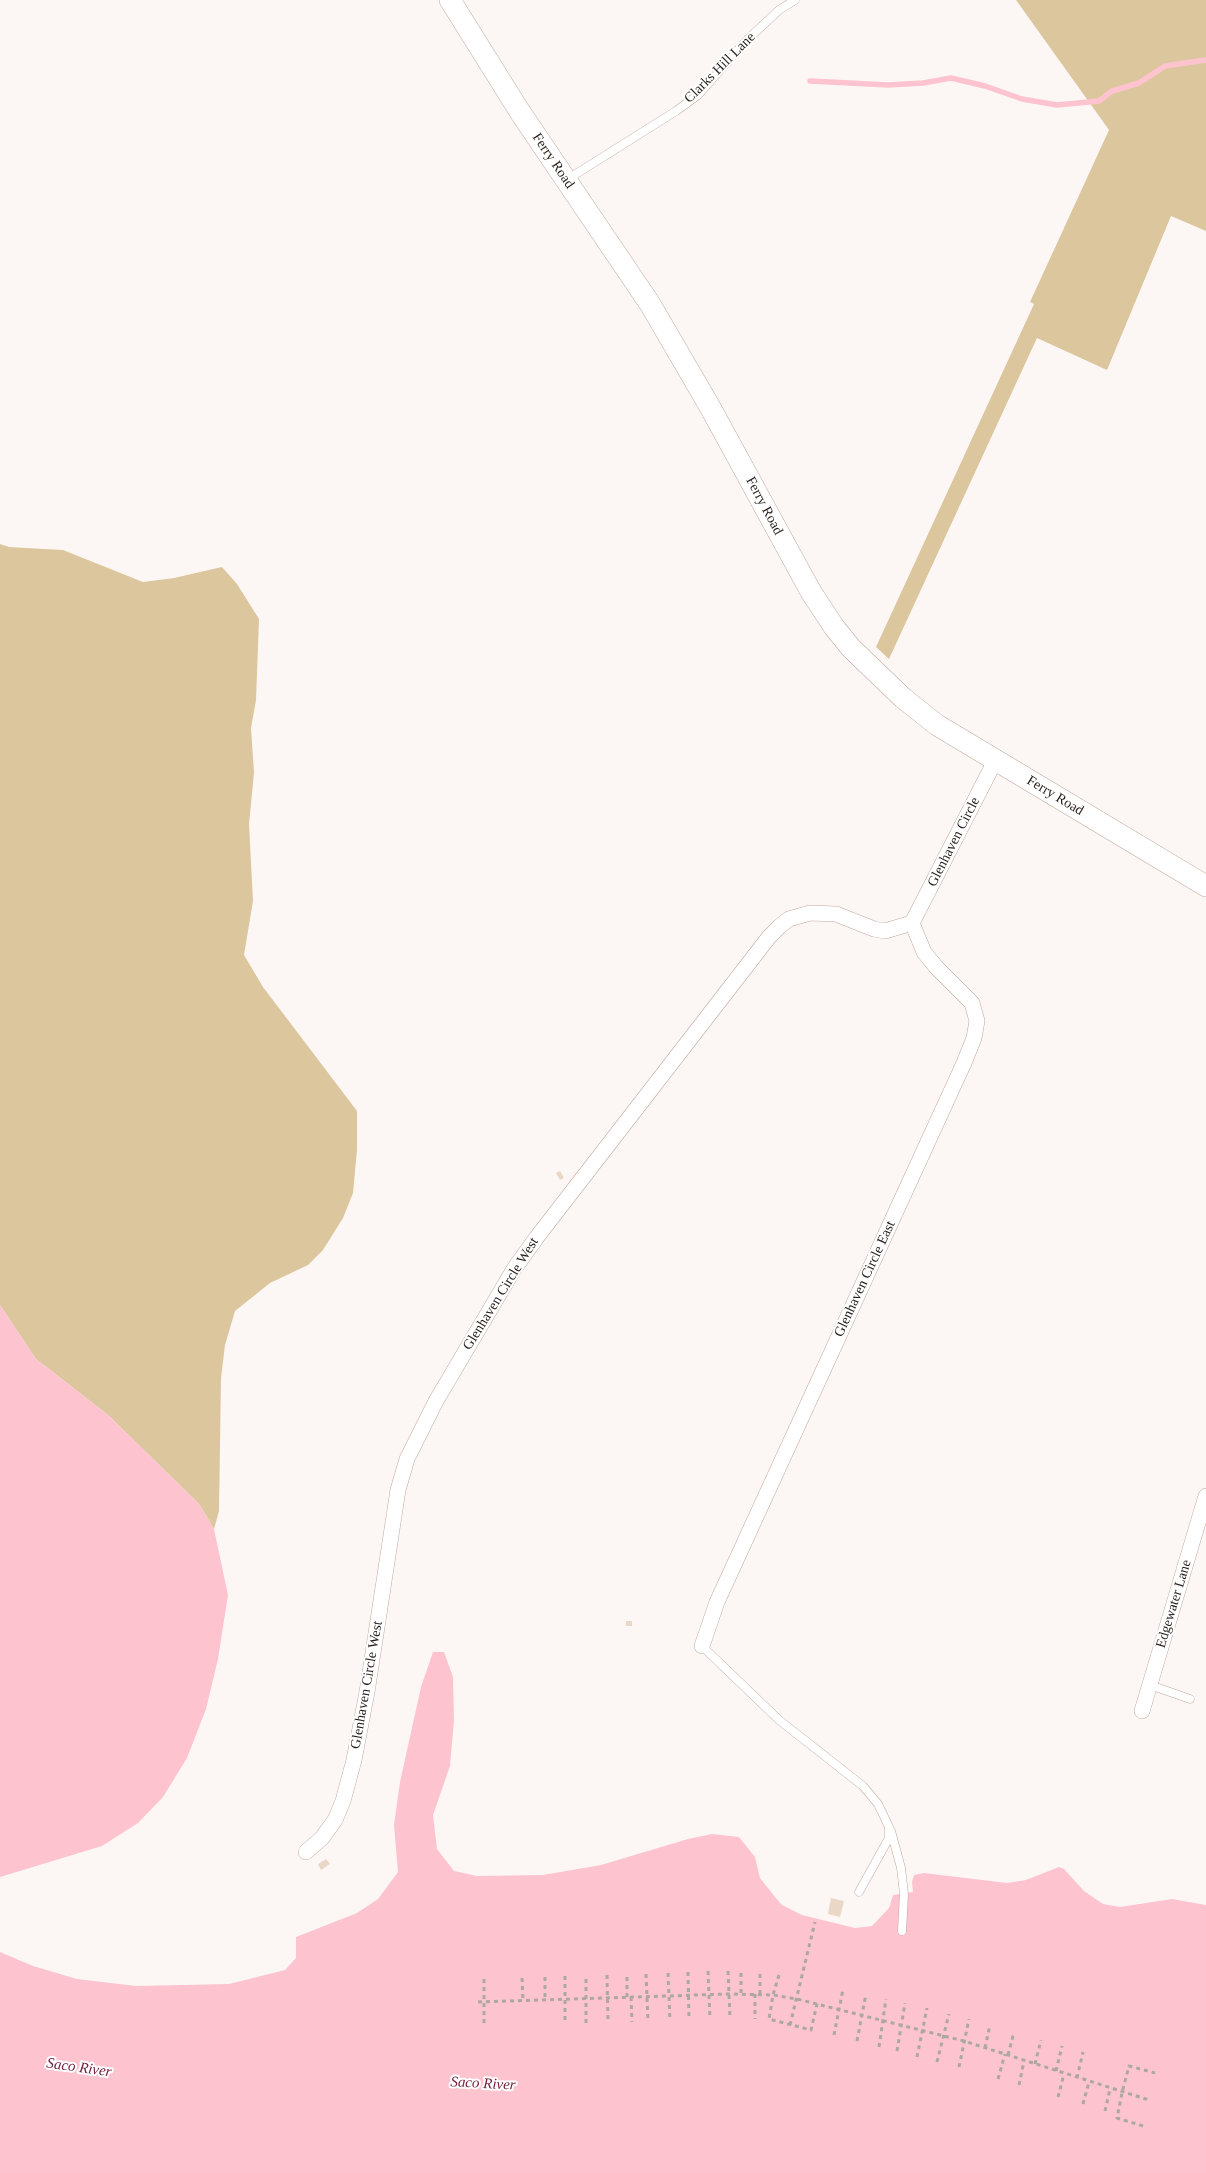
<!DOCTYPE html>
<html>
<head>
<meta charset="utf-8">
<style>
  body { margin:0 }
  canvas { display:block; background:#fcf7f5 }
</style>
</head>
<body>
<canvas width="1206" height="2173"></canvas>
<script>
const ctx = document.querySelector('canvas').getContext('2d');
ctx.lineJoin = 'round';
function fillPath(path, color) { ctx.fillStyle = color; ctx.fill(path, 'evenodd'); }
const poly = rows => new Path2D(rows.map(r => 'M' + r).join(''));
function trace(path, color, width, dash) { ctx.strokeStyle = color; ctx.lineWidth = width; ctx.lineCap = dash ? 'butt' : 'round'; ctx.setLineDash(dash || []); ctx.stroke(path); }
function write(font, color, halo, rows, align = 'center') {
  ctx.font = font + ' "Times New Roman",serif'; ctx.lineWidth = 4; ctx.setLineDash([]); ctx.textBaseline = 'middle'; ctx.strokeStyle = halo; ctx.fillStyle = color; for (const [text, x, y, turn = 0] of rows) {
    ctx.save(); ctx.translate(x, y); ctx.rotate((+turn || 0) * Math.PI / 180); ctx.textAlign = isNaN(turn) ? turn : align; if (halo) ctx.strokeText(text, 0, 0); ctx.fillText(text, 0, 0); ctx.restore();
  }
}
const green = poly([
  [1016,0,1206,0,1206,231,1171,216,1107,370,1037,338,889,659,876,647,1034,304,1030,302,1109,130],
  [0,544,9,547,63,550,143,582,174,578,222,567,237,584,259,619,256,700,251,728,254,773,249,824,253,901,244,955,263,987,357,1111,357,1150,353,1193,343,1218,323,1250,308,1265,270,1283,235,1311,225,1345,221,1378,219,1511,214,1529,199,1504,108,1415,36,1359,0,1305]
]);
const water = poly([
  [0,1305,36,1359,108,1415,199,1504,214,1529,228,1595,218,1659,206,1709,187,1758,163,1797,138,1823,102,1846,0,1877],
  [433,1652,444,1652,453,1677,454,1720,450,1766,433,1815,437,1849,454,1871,477,1876,543,1875,601,1865,688,1839,712,1834,739,1837,755,1857,760,1878,775,1897,782,1905,802,1915,855,1928,872,1926,889,1908,893,1895,913,1892,912,1882,914,1875,924,1873,1007,1883,1026,1880,1059,1867,1064,1869,1084,1891,1103,1904,1120,1907,1172,1899,1206,1905,1206,2173,0,2173,0,1952,33,1966,77,1979,136,1986,229,1984,285,1970,296,1958,296,1937,357,1913,378,1899,398,1872,394,1825,400,1782,421,1687]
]);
const stream = poly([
  [810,81,888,85,923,83,951,78,985,86,1022,99,1057,105,1099,101,1112,91,1139,83,1165,66,1206,60]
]);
const building = poly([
  [560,1171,564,1178,560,1180,556,1173],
  [626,1621,632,1621,632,1626,626,1626],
  [326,1859,330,1864,321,1870,318,1864],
  [831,1898,844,1901,840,1917,828,1914]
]);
const path = poly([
  [708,1971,710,2019],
  [728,1971,730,2018],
  [688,1972,689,2020],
  [668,1973,670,2021],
  [741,1973,741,1993],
  [646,1974,648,2021],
  [607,1975,608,2023],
  [779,1975,773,1995,769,2019,811,2030,817,2004],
  [565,1976,565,2024],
  [545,1977,545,2000],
  [522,1978,523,2000],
  [484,1979,484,2024],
  [755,1994,755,2019],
  [760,1994,760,1972],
  [627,1997,627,1974],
  [631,1997,632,2022],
  [478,2002,729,1994,773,1995,797,1999,964,2041,1149,2100],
  [586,2023,586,1976],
  [790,2025,815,1922],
  [834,2035,843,1989],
  [857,2041,866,1994],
  [879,2047,886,1999],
  [985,2048,990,2025],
  [897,2051,905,2003],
  [1008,2055,1014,2032],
  [917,2057,927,2008],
  [937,2062,949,2014],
  [1035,2064,1041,2040],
  [959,2067,969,2019],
  [1056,2071,1062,2046],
  [1077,2078,1083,2052],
  [998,2079,1005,2054],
  [1019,2085,1024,2061],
  [1058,2097,1064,2074],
  [1083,2104,1089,2082],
  [1105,2111,1110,2089],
  [1143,2126,1117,2118,1122,2093,1129,2066,1155,2073]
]);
const service = poly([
  [568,179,676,111,698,95,746,41,779,10,795,0],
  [702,1646,779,1720,863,1786,878,1804,889,1827,889,1838,859,1892],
  [1150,1685,1190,1699],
  [891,1831,901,1868,904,1894,902,1931]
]);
const minor = poly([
  [912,923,995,761],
  [702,1646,717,1602,964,1063,974,1038,977,1021,972,1003,936,967,924,952,912,923],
  [1142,1711,1206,1496],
  [306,1852,322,1838,335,1820,343,1801,354,1760,367,1692,398,1490,407,1459,436,1401,514,1269,537,1237,769,937,780,926,789,919,810,913,836,914,874,929,885,931,912,923]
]);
const secondary = poly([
  [450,0,520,112,650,304,710,407,811,592,834,627,851,648,903,698,937,725,1206,886]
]);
const streetNames = [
  ["Clarks Hill Lane",720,68,-45],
  ["Ferry Road",553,161,56],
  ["Ferry Road",764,506,62],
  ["Ferry Road",1055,796,31],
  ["Glenhaven Circle",954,842,-63],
  ["Glenhaven Circle East",865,1279,-65],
  ["Glenhaven Circle West",501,1294,-58],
  ["Edgewater Lane",1174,1604,-73],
  ["Glenhaven Circle West",367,1685,-80]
];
const waterNames = [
  ["Saco River",79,2068,8],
  ["Saco River",483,2084,3]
];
fillPath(green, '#dcc69d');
fillPath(water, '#fdc4d0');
trace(stream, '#fdc4d0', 5.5);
fillPath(building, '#ebd7c5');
trace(service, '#c1a89e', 9);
trace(minor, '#c1a89e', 16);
trace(secondary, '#c1a89e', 22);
trace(path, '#ada7a4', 3, [4, 4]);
trace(service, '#fff', 8);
trace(minor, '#fff', 15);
trace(secondary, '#fff', 21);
write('14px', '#261d19', '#fff', streetNames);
write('italic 15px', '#73243e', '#fff', waterNames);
</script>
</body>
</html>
